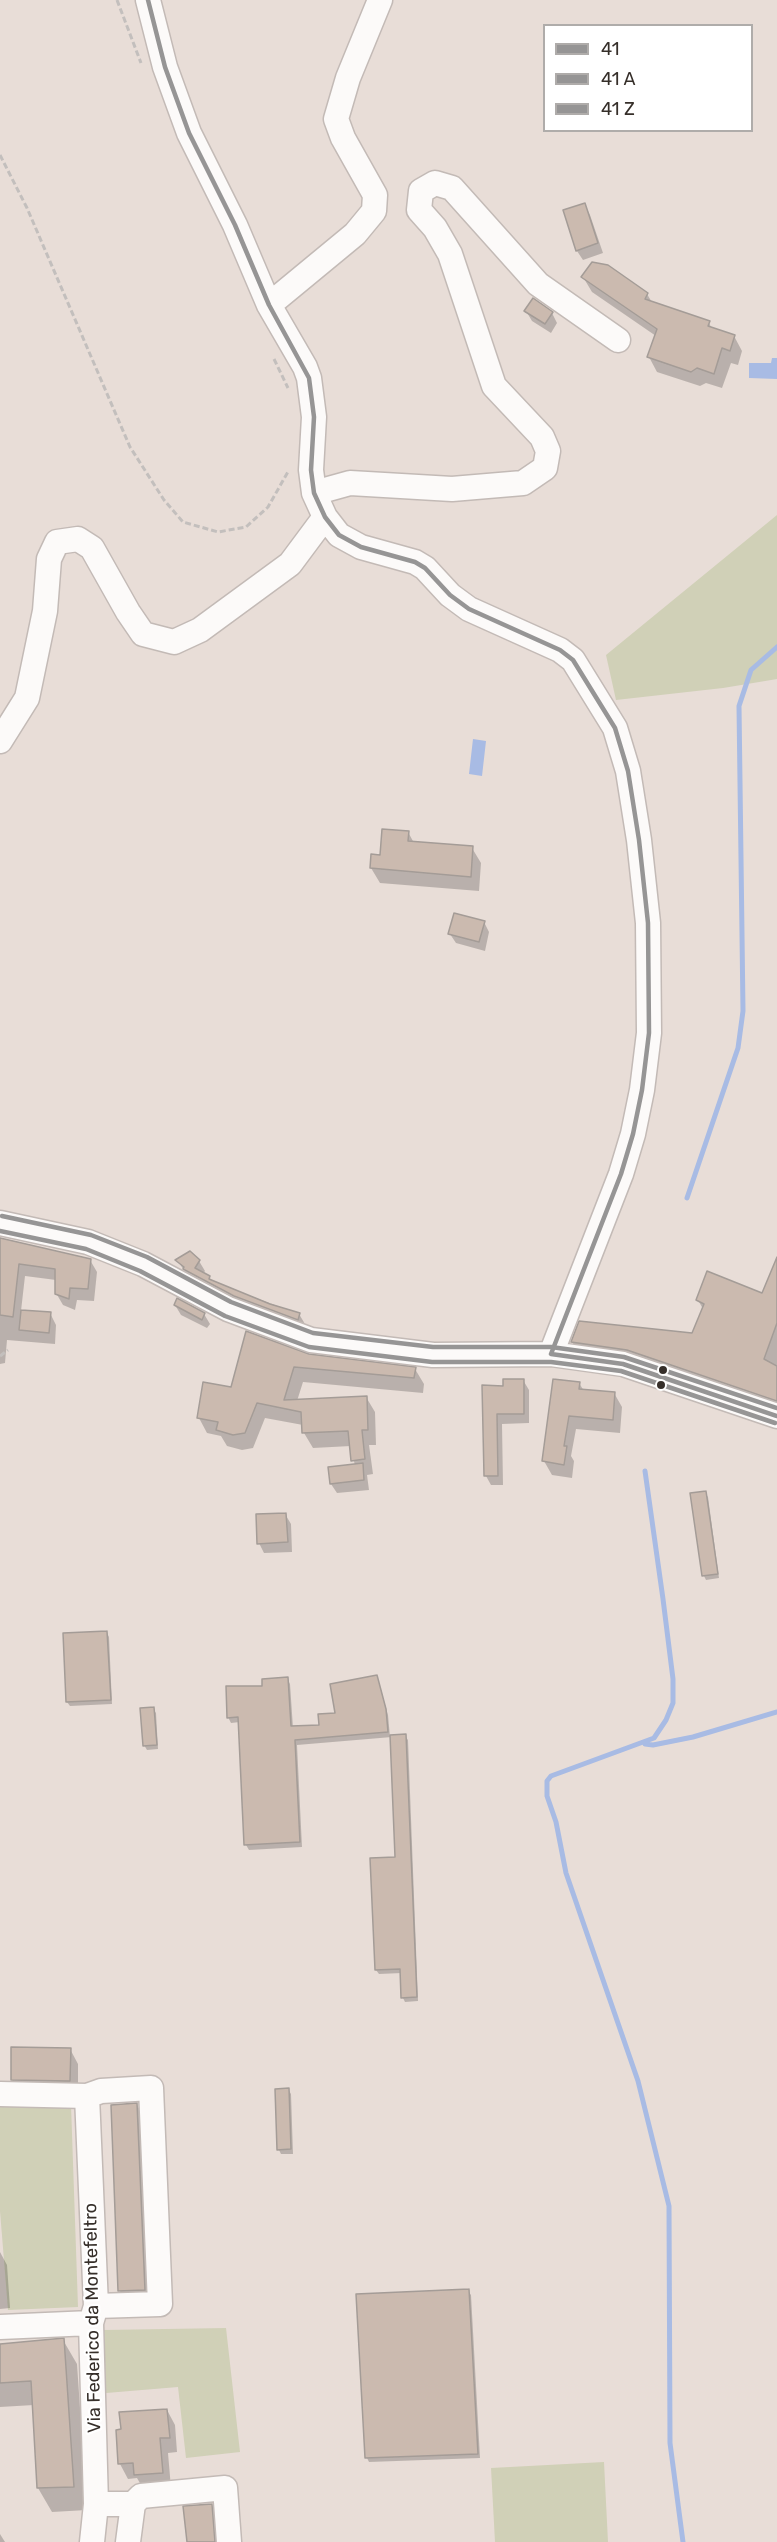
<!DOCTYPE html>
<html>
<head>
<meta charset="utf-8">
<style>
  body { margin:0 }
  #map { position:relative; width:777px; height:2542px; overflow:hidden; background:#e8ddd7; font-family:Rubik,sans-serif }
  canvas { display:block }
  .legend { position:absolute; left:543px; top:24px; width:210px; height:108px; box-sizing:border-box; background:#fff; border:2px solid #afacaa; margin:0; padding:8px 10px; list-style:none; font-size:18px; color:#362f2a }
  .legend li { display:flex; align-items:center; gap:12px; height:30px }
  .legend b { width:30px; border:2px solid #afacaa }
</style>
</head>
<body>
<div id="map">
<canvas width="777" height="2542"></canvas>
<ul class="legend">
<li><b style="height:8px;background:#969595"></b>41</li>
<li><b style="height:8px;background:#969595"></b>41 A</li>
<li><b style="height:8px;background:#969595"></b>41 Z</li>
</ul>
</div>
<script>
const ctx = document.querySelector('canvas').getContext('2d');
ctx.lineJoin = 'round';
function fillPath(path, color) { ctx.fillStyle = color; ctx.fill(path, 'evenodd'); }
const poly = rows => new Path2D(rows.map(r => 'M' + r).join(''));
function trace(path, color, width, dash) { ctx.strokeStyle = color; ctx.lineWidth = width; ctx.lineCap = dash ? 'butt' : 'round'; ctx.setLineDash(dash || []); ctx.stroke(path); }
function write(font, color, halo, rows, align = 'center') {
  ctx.font = font + ' Rubik,sans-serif'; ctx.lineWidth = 4.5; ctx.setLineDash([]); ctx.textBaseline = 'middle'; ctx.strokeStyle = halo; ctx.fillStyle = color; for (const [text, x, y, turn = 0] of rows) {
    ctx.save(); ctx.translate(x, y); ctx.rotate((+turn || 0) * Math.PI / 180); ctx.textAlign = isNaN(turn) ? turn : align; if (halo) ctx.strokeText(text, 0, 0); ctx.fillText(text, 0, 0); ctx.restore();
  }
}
const green = poly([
  [777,515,777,679,723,688,616,700,606,655],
  [71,2105,78,2307,8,2310,0,2211,0,2107],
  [226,2328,240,2452,186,2458,178,2387,106,2393,104,2330],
  [604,2462,608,2542,495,2542,491,2468]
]);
const water = poly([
  [772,358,777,358,777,379,749,378,749,363,771,363],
  [473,739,486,741,482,776,469,774]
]);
const shadow = poly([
  [585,205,590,215,603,253,583,260,577,251],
  [583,277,647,294,653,304,709,323,712,329,734,336,742,351,738,365,731,363,722,388,706,383,700,386,657,372,649,357,656,336,592,292],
  [526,311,552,313,557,323,551,333,532,321],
  [408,832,414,843,472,848,481,863,479,891,380,883,371,868],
  [484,922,489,932,485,951,456,943,450,934],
  [0,1239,90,1260,97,1272,94,1301,77,1300,75,1310,63,1305,56,1293,56,1280,25,1276,21,1311,50,1313,56,1325,55,1344,7,1340,5,1363,0,1364],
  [177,1260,199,1261,205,1271,203,1274,209,1277,213,1282,299,1314,305,1324,304,1329,241,1306,190,1279],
  [777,1274,777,1413,582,1359,572,1342,580,1322,693,1335,703,1309,698,1300,762,1295],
  [175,1305,204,1314,210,1324,207,1328,181,1315],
  [309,1356,415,1369,424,1384,423,1393,303,1382,297,1401,366,1397,375,1412,376,1445,369,1445,373,1474,367,1475,369,1490,337,1493,331,1484,355,1466,351,1446,313,1448,304,1433,303,1425,265,1418,253,1448,242,1450,227,1446,221,1436,207,1433,199,1418,232,1389],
  [523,1380,529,1390,529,1423,502,1424,503,1485,491,1485,486,1476,484,1386,505,1387],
  [579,1383,584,1391,614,1393,622,1407,620,1433,576,1429,571,1456,574,1461,572,1478,552,1475,544,1461],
  [705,1493,708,1497,719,1578,706,1580,704,1576],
  [285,1514,291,1524,292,1552,264,1553,259,1543],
  [107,1633,109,1637,112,1704,70,1706,67,1702],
  [377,1676,388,1715,390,1737,405,1736,408,1740,418,2001,405,2002,403,1998,402,1973,379,1974,376,1970,397,1858,392,1737,297,1745,302,1847,249,1850,246,1845,240,1722,231,1723,228,1717,264,1687,287,1678,290,1684,293,1728,321,1726],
  [153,1709,156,1713,158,1749,147,1750,144,1745],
  [70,2049,78,2064,78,2096,21,2095,12,2080],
  [288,2089,291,2094,293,2154,281,2154,279,2150],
  [137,2105,148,2124,156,2310,131,2310,120,2291],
  [0,2252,7,2265,10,2308,0,2309],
  [468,2291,471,2295,480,2458,369,2462,367,2458],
  [63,2340,77,2364,87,2510,52,2512,38,2488,34,2405,0,2407,0,2346],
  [167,2410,175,2425,177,2452,168,2453,171,2488,144,2490,137,2478,128,2479,120,2464],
  [211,2505,227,2533,228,2542,188,2542],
  [0,2534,5,2542,0,2542]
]);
const stream = poly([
  [687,1198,738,1048,743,1011,739,706,751,670,777,647],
  [645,1471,663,1599,673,1679,673,1703,666,1720,654,1738,551,1776,547,1781,547,1796,556,1822,566,1873,638,2081,669,2206,670,2443,683,2542],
  [645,1744,653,1745,693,1737,777,1712]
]);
const building = poly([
  [585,203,598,243,576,251,563,210,585,203],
  [592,262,608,265,648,293,645,299,710,321,708,326,735,335,730,351,722,348,714,374,697,368,691,372,647,357,657,329,581,277,592,262],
  [533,298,553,312,545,324,524,311,533,298],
  [382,829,409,831,408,841,473,846,471,877,370,868,371,854,380,855,382,829],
  [454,913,485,921,479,942,448,934,454,913],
  [0,1238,91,1259,88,1289,70,1288,69,1299,55,1294,55,1269,19,1264,13,1317,0,1315,0,1238],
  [190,1251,200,1260,195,1268,210,1276,209,1279,270,1304,300,1313,298,1320,234,1296,183,1269,184,1267,175,1260,190,1251],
  [777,1257,777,1323,764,1359,777,1366,777,1401,627,1350,571,1342,579,1321,692,1333,704,1304,696,1300,707,1271,762,1293,777,1257],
  [177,1298,205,1313,202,1320,174,1305,177,1298],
  [21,1310,51,1312,49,1333,19,1330,21,1310],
  [246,1331,309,1354,416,1367,414,1378,294,1367,284,1400,367,1396,368,1430,362,1430,365,1459,351,1461,348,1431,302,1433,301,1412,257,1403,245,1433,233,1435,216,1430,218,1422,197,1418,203,1382,231,1387,246,1331],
  [503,1379,524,1379,524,1414,497,1414,498,1476,484,1476,482,1385,503,1386,503,1379],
  [553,1379,580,1382,579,1389,615,1392,613,1420,569,1416,564,1446,567,1446,564,1465,542,1461,553,1379],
  [363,1463,364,1480,330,1484,328,1467,363,1463],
  [706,1491,718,1574,702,1576,690,1493,706,1491],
  [286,1513,288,1542,257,1544,256,1514,286,1513],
  [107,1631,111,1700,66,1702,63,1633,107,1631],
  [377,1675,386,1709,388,1732,295,1740,300,1842,244,1845,238,1717,227,1718,226,1686,262,1686,262,1679,288,1677,291,1726,319,1725,318,1714,335,1713,330,1684,377,1675],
  [154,1707,157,1745,143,1746,140,1708,154,1707],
  [406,1734,417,1997,401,1998,400,1969,375,1970,370,1858,395,1857,390,1735,406,1734],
  [11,2047,71,2048,70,2081,11,2080,11,2047],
  [289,2088,291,2149,277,2150,275,2089,289,2088],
  [137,2103,145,2290,118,2291,111,2105,137,2103],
  [469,2289,478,2454,365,2458,356,2294,469,2289],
  [64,2338,74,2487,37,2488,31,2381,0,2383,0,2344,64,2338],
  [167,2409,170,2438,160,2438,163,2473,134,2475,133,2463,118,2464,116,2430,121,2429,119,2412,167,2409],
  [212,2504,215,2542,187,2542,183,2506,212,2504]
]);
const path = poly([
  [117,0,141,63],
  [0,155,27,208,130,447,164,500,183,522,218,532,246,527,268,507,289,470],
  [274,359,288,388],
  [0,1356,8,1350]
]);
const minor = poly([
  [148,0,165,67,189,133,235,225,269,305,305,367,309,378,314,417,311,470,314,493,325,517,339,535,361,547,415,562,425,568,450,595,469,609,560,650,573,660,615,728,628,771,639,840,648,923,649,1033,642,1090,633,1134,621,1174,551,1354],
  [269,305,355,234,374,211,375,195,343,138,336,119,348,78,380,0],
  [314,493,350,483,452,489,523,483,545,468,548,451,542,437,494,386,450,254,435,228,419,210,421,191,435,183,452,188,538,284,618,340],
  [0,741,27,698,45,611,49,559,57,542,78,539,92,548,128,612,143,634,174,642,200,630,290,564,325,517],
  [0,1223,88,1242,143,1264,228,1309,311,1340,433,1355,551,1354,623,1364,777,1416],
  [0,2094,87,2096,101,2091,151,2088,160,2304,96,2306],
  [87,2096,96,2306,91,2323,96,2504,92,2542],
  [0,2327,91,2323],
  [96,2504,133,2504,128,2542],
  [133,2504,141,2496,225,2488,229,2542]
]);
const bus1 = poly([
  [148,0,165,67,189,133,235,225,269,305,309,378,314,417,311,470,314,493,325,517,339,535,361,547,415,562,425,568,450,595,469,609,560,650,573,660,615,728,628,771,639,840,648,923,649,1033,642,1090,633,1134,621,1174,551,1354,623,1364,777,1416]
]);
const bus2 = poly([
  [0,1231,86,1249,140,1271,225,1316,309,1347,432,1362,551,1362,621,1371,775,1423]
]);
const bus3 = poly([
  [2,1216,91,1235,147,1257,231,1302,313,1333,433,1347,551,1347,624,1357,777,1408]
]);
const markers = [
  [663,1370,5,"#362f2a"],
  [661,1385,5,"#362f2a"]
];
const streetNames = [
  ["Via Federico da Montefeltro",93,2318,-91]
];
fillPath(green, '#d0d0b7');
fillPath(water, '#a8bbe4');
fillPath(shadow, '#0003');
trace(stream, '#a8bbe4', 5);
fillPath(building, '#cbbaaf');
trace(building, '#a49c97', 1.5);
trace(minor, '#c3bab6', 27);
trace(path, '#c3bfbd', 3, [6, 3]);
trace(minor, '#fcfaf9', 24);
trace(bus1, '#969595', 4.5);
trace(bus2, '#969595', 4.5);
trace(bus3, '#969595', 4.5);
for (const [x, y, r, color] of markers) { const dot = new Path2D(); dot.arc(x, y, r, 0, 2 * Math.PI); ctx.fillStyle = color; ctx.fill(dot); trace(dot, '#fff', 2); }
write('18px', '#362f2a', '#fff', streetNames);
</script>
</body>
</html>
